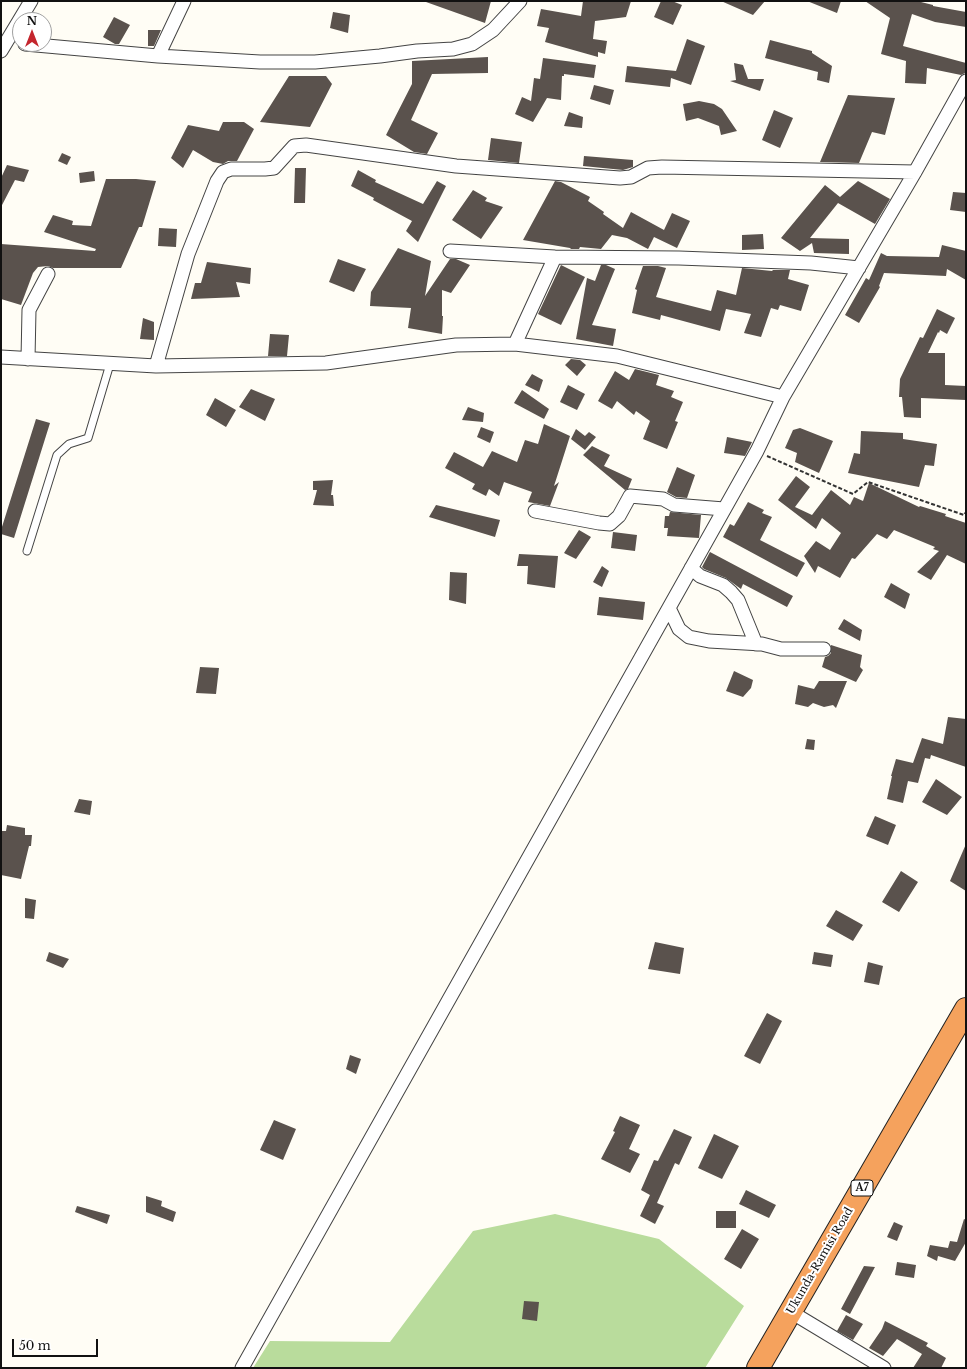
<!DOCTYPE html>
<html>
<head>
<meta charset="utf-8">
<style>
  body { margin:0 }
  #map { position:relative; width:967px; height:1369px; overflow:hidden; background:#fffdf5; font-family:"Libre Baskerville",serif }
  canvas { display:block }
  .frame { position:absolute; inset:0; border:2px solid #111; pointer-events:none }
  .north { position:absolute; left:12px; top:12px; width:40px; height:40px; box-sizing:border-box; background:#fff; border:1px solid #a0a0a0; border-radius:50%; rotate:0deg; font-size:11px; font-weight:700; line-height:16px; text-align:center; color:#111 }
  .north::after { content:''; display:block; margin:auto; width:14px; height:18px; background:#c4262e; clip-path:polygon(50% 0,100% 100%,50% 72%,0 100%) }
  .scale { position:absolute; left:12px; top:1339px; width:86px; height:18px; box-sizing:border-box; border:2px solid #111; border-top:0; padding-left:5px; font-size:12px; line-height:14px; white-space:nowrap; color:#111; -webkit-text-stroke:3px #fff; paint-order:stroke }
</style>
</head>
<body>
<div id="map">
<canvas width="967" height="1369"></canvas>
<div class="frame"></div>
<div class="north">N</div>
<div class="scale">50 m</div>
</div>
<script>
const ctx = document.querySelector('canvas').getContext('2d');
ctx.lineJoin = 'round';
function fillPath(path, color) { ctx.fillStyle = color; ctx.fill(path, 'evenodd'); }
const poly = rows => new Path2D(rows.map(r => 'M' + r).join(''));
function trace(path, color, width, dash) { ctx.strokeStyle = color; ctx.lineWidth = width; ctx.lineCap = dash ? 'butt' : 'round'; ctx.setLineDash(dash || []); ctx.stroke(path); }
function write(font, color, halo, rows, align = 'center') {
  ctx.font = font + ' "Libre Baskerville",serif'; ctx.lineWidth = 4; ctx.setLineDash([]); ctx.textBaseline = 'middle'; ctx.strokeStyle = halo; ctx.fillStyle = color; for (const [text, x, y, turn = 0] of rows) {
    ctx.save(); ctx.translate(x, y); ctx.rotate((+turn || 0) * Math.PI / 180); ctx.textAlign = isNaN(turn) ? turn : align; if (halo) ctx.strokeText(text, 0, 0); ctx.fillText(text, 0, 0); ctx.restore();
  }
}
const forest = poly([
  [555,1214,659,1239,744,1306,705,1368,253,1368,270,1341,390,1342,473,1231]
]);
const building = poly([
  [427,1,491,1,485,23,426,2],
  [583,1,631,1,626,17,595,21,593,39,607,41,605,54,598,52,598,57,545,42,549,28,537,26,541,9,581,16],
  [661,1,672,1,682,5,673,25,654,17],
  [721,1,765,1,753,15],
  [807,1,841,1,837,13],
  [865,1,917,1,933,5,933,6,966,12,966,27,935,22,912,14,903,46,966,63,965,73,961,75,927,68,926,84,905,83,906,61,881,54,890,18],
  [333,12,350,15,348,33,330,28],
  [114,17,130,25,119,44,115,44,103,37],
  [148,30,161,30,154,46,148,46],
  [687,39,705,46,691,85,671,78,670,87,625,82,627,66,676,71],
  [770,40,812,51,812,53,832,66,829,83,817,80,818,72,765,58],
  [488,57,488,73,432,74,411,120,438,133,427,154,414,152,386,135,412,84,412,61],
  [543,58,596,65,594,78,564,74,564,76,562,76,561,100,547,98,533,122,515,114,522,97,531,101,534,78,540,79],
  [734,63,743,65,748,79,764,79,760,91,730,81,736,80],
  [289,76,326,76,332,84,310,127,260,122],
  [594,85,614,90,610,105,590,99],
  [848,95,895,98,885,135,872,132,859,163,820,162],
  [699,101,714,104,722,109,737,131,721,135,719,126,698,118,686,121,683,104],
  [774,110,793,118,780,148,762,140],
  [569,112,583,117,582,128,564,126],
  [223,122,244,122,254,129,237,161,228,161,223,164,213,162,193,150,183,168,171,158,188,125,219,131],
  [491,138,522,142,519,163,488,160],
  [62,153,71,157,67,165,58,161],
  [584,156,633,160,633,167,623,170,583,166],
  [7,165,29,170,24,182,15,180,1,207,1,178],
  [295,168,306,168,305,203,294,203],
  [358,170,376,180,375,182,423,204,437,181,446,186,418,242,406,231,412,221,373,200,374,198,351,186],
  [94,171,95,181,80,183,79,173],
  [106,179,136,179,156,181,142,227,139,227,121,268,53,268,48,266,38,267,33,273,21,305,1,299,1,244,95,251,96,249,44,232,53,215,73,221,72,225,91,226],
  [555,181,561,182,590,197,588,201,604,212,603,214,623,228,631,212,664,230,672,213,690,221,677,248,654,237,648,249,627,238,612,235,601,249,580,247,579,249,571,249,570,248,523,240],
  [858,181,890,199,875,224,838,203,810,238,849,239,849,254,814,253,812,243,800,251,781,238,825,185,840,197],
  [473,190,487,198,485,201,503,207,481,239,452,220],
  [953,192,966,193,966,212,950,210],
  [159,228,177,229,176,247,158,246],
  [763,234,764,249,742,250,742,235],
  [942,245,966,251,966,280,947,269,946,276,884,273,879,286,880,287,859,323,845,315,866,278,869,280,881,253,887,256,939,257],
  [398,248,431,261,425,296,450,259,456,259,470,265,451,293,442,290,442,316,443,316,442,334,408,328,411,308,370,306,371,292],
  [338,259,366,269,354,292,329,282],
  [207,262,251,268,250,284,236,282,240,297,191,299,195,283,201,283],
  [561,265,585,277,561,325,538,314],
  [601,265,606,265,615,269,592,325,616,329,613,346,576,339,587,278,595,281],
  [643,266,658,266,666,268,656,297,711,311,717,290,736,295,742,268,772,271,773,270,790,270,788,279,809,285,801,311,780,305,778,310,771,308,761,337,744,333,751,314,726,309,720,331,661,315,660,320,632,313,637,290,635,289],
  [937,309,955,318,947,334,940,330,939,333,938,332,928,353,945,353,945,385,966,386,966,400,921,398,921,418,904,417,902,397,899,397,900,379,920,337,923,338],
  [143,318,154,322,154,340,140,339],
  [270,334,289,335,287,356,268,356],
  [571,359,580,360,586,365,577,376,565,365],
  [635,369,659,375,656,385,674,391,671,397,683,402,675,421,678,422,667,449,643,439,650,421,636,411,634,415,617,401,612,409,598,401,615,371,629,380],
  [532,374,543,380,539,392,525,385],
  [568,385,585,394,577,410,560,402],
  [251,389,275,399,265,421,239,407],
  [522,390,549,409,544,419,514,403],
  [215,398,236,410,226,427,206,415],
  [468,407,484,413,483,422,462,420],
  [36,419,50,423,14,538,1,534,1,530],
  [544,424,570,436,554,486,559,482,550,506,528,502,532,492,504,482,499,496,489,489,486,496,472,489,475,484,445,468,454,452,483,467,492,451,517,462,525,440,538,444],
  [481,427,494,432,490,443,477,437],
  [800,428,833,441,819,473,795,462,797,453,785,448,793,430],
  [576,429,585,436,589,432,596,437,585,450,571,439],
  [861,431,903,433,903,439,937,444,934,466,925,465,919,487,848,473,854,453,860,454],
  [727,437,752,442,745,456,724,453],
  [592,446,610,455,604,466,632,479,628,489,625,490,583,455],
  [677,467,695,475,687,498,676,497,667,492],
  [796,476,810,487,795,507,812,515,831,490,850,505,854,497,863,501,869,483,919,507,920,506,946,514,945,516,966,523,966,564,947,555,931,580,917,572,939,551,933,549,935,547,894,530,887,539,877,534,855,559,852,558,840,578,818,566,815,573,804,556,816,541,830,550,841,533,822,518,816,529,778,500],
  [333,480,331,495,333,495,334,506,313,505,317,490,313,490,313,481],
  [748,502,764,510,762,513,772,517,760,540,805,563,797,577,723,537,730,524,734,526],
  [436,505,500,520,495,537,429,517],
  [670,512,701,515,699,538,667,536,668,528,664,528,665,516,669,516],
  [579,530,591,537,576,559,564,553],
  [613,532,637,535,635,551,611,548],
  [710,552,793,596,787,607,743,584,741,589,726,578,704,569,702,567],
  [519,554,558,556,555,588,527,584,528,566,517,566],
  [602,566,609,571,602,587,593,582],
  [450,572,467,573,466,604,449,600],
  [891,583,910,594,905,609,884,597],
  [599,597,645,602,643,620,597,615],
  [844,619,862,630,860,641,838,629],
  [831,645,862,655,860,667,863,670,856,682,822,667,825,657,828,656,831,653],
  [200,667,219,668,216,694,196,693],
  [734,671,753,680,751,688,743,697,726,691],
  [819,681,847,681,836,708,833,705,824,707,813,703,808,707,795,704,798,685,814,689],
  [948,717,966,719,966,767,931,755,930,759,925,758,918,783,908,781,903,803,887,799,892,776,891,776,896,759,913,763,922,738,943,744],
  [807,739,815,740,814,750,805,749],
  [936,779,962,797,947,815,922,802],
  [79,799,92,801,90,815,74,812],
  [875,816,896,825,888,845,866,836],
  [7,825,25,828,25,835,32,835,31,846,29,846,21,879,1,875,1,831,6,831],
  [966,844,966,891,950,881],
  [901,871,918,882,899,912,882,902],
  [25,898,36,900,34,919,25,918],
  [836,910,863,925,853,941,826,926],
  [655,942,684,948,680,974,648,969],
  [49,952,69,959,63,968,46,961],
  [814,952,833,955,831,967,812,964],
  [868,962,883,966,879,985,864,982],
  [767,1013,782,1021,760,1064,744,1056],
  [350,1055,361,1059,356,1074,346,1069],
  [620,1116,640,1125,629,1149,640,1154,630,1173,601,1159,615,1132,613,1131],
  [274,1120,296,1129,283,1160,260,1150],
  [674,1129,692,1137,679,1165,675,1163,657,1203,664,1206,655,1224,640,1216,650,1195,641,1190,654,1160,658,1161],
  [714,1134,739,1146,722,1179,698,1168],
  [746,1190,776,1205,769,1218,739,1204],
  [146,1196,162,1201,161,1206,176,1212,173,1222,146,1212],
  [77,1206,110,1215,107,1224,75,1212],
  [716,1211,736,1211,736,1228,716,1228],
  [964,1219,966,1220,966,1242,955,1261,938,1256,937,1261,927,1256,930,1245,948,1248,950,1241,957,1242],
  [894,1222,903,1226,897,1241,887,1237],
  [742,1229,759,1239,741,1269,724,1259],
  [897,1262,916,1265,914,1278,895,1275],
  [864,1266,875,1267,850,1314,841,1309],
  [524,1301,539,1302,537,1321,522,1319],
  [846,1315,863,1324,853,1340,837,1331],
  [885,1321,928,1343,926,1346,946,1358,941,1368,913,1368,922,1354,897,1339,883,1356,869,1348,882,1329]
]);
const path = poly([
  [767,456,853,494,868,482,964,515,966,512]
]);
const lane = poly([
  [27,551,57,455,69,444,88,438,110,364]
]);
const street = poly([
  [25,44,158,56,260,62,315,62,380,56,417,51,453,49,472,44,493,30,520,1],
  [1,51,31,1],
  [158,56,184,1],
  [450,251,555,257,679,258,811,263,859,268],
  [515,344,555,257],
  [1,357,156,366,326,363,456,345,515,344,617,356,783,397],
  [28,359,29,310,48,274],
  [156,366,188,254,217,181,223,172,231,169,265,169,274,168,294,146,306,145,456,166,620,178,631,177,648,168,662,167,915,172],
  [535,511,599,523,610,524,619,516,630,496,663,499,674,505,724,509],
  [691,568,700,576,723,585,731,592,738,600,756,644],
  [669,608,679,629,689,637,709,641,762,644,781,649,824,649],
  [791,1312,884,1368],
  [242,1368,757,451,783,397,915,172,966,81]
]);
const highway = poly([
  [758,1368,966,1009]
]);
const shields = [
  [862,1188,22]
];
const shieldNames = [
  ["A7",862,1188]
];
const streetNames = [
  ["Ukunda-Ramisi Road",820,1261,-60]
];
fillPath(forest, '#b9dc9c');
fillPath(building, '#5a524d');
trace(lane, '#444', 9);
trace(street, '#444', 15);
trace(highway, '#222', 24);
trace(path, '#333', 2, [4, 2]);
trace(lane, '#fff', 7);
trace(street, '#fff', 13);
trace(highway, '#f5a25d', 22);
for (const [x, y, w] of shields) { const box = new Path2D(); box.roundRect(x - w / 2, y - 8, w, 16, 3); ctx.fillStyle = '#fff'; ctx.fill(box); trace(box, '#111', 1); }
write('bold 10px', '#111', null, shieldNames);
write('11px', '#111', '#fff', streetNames);
</script>
</body>
</html>
